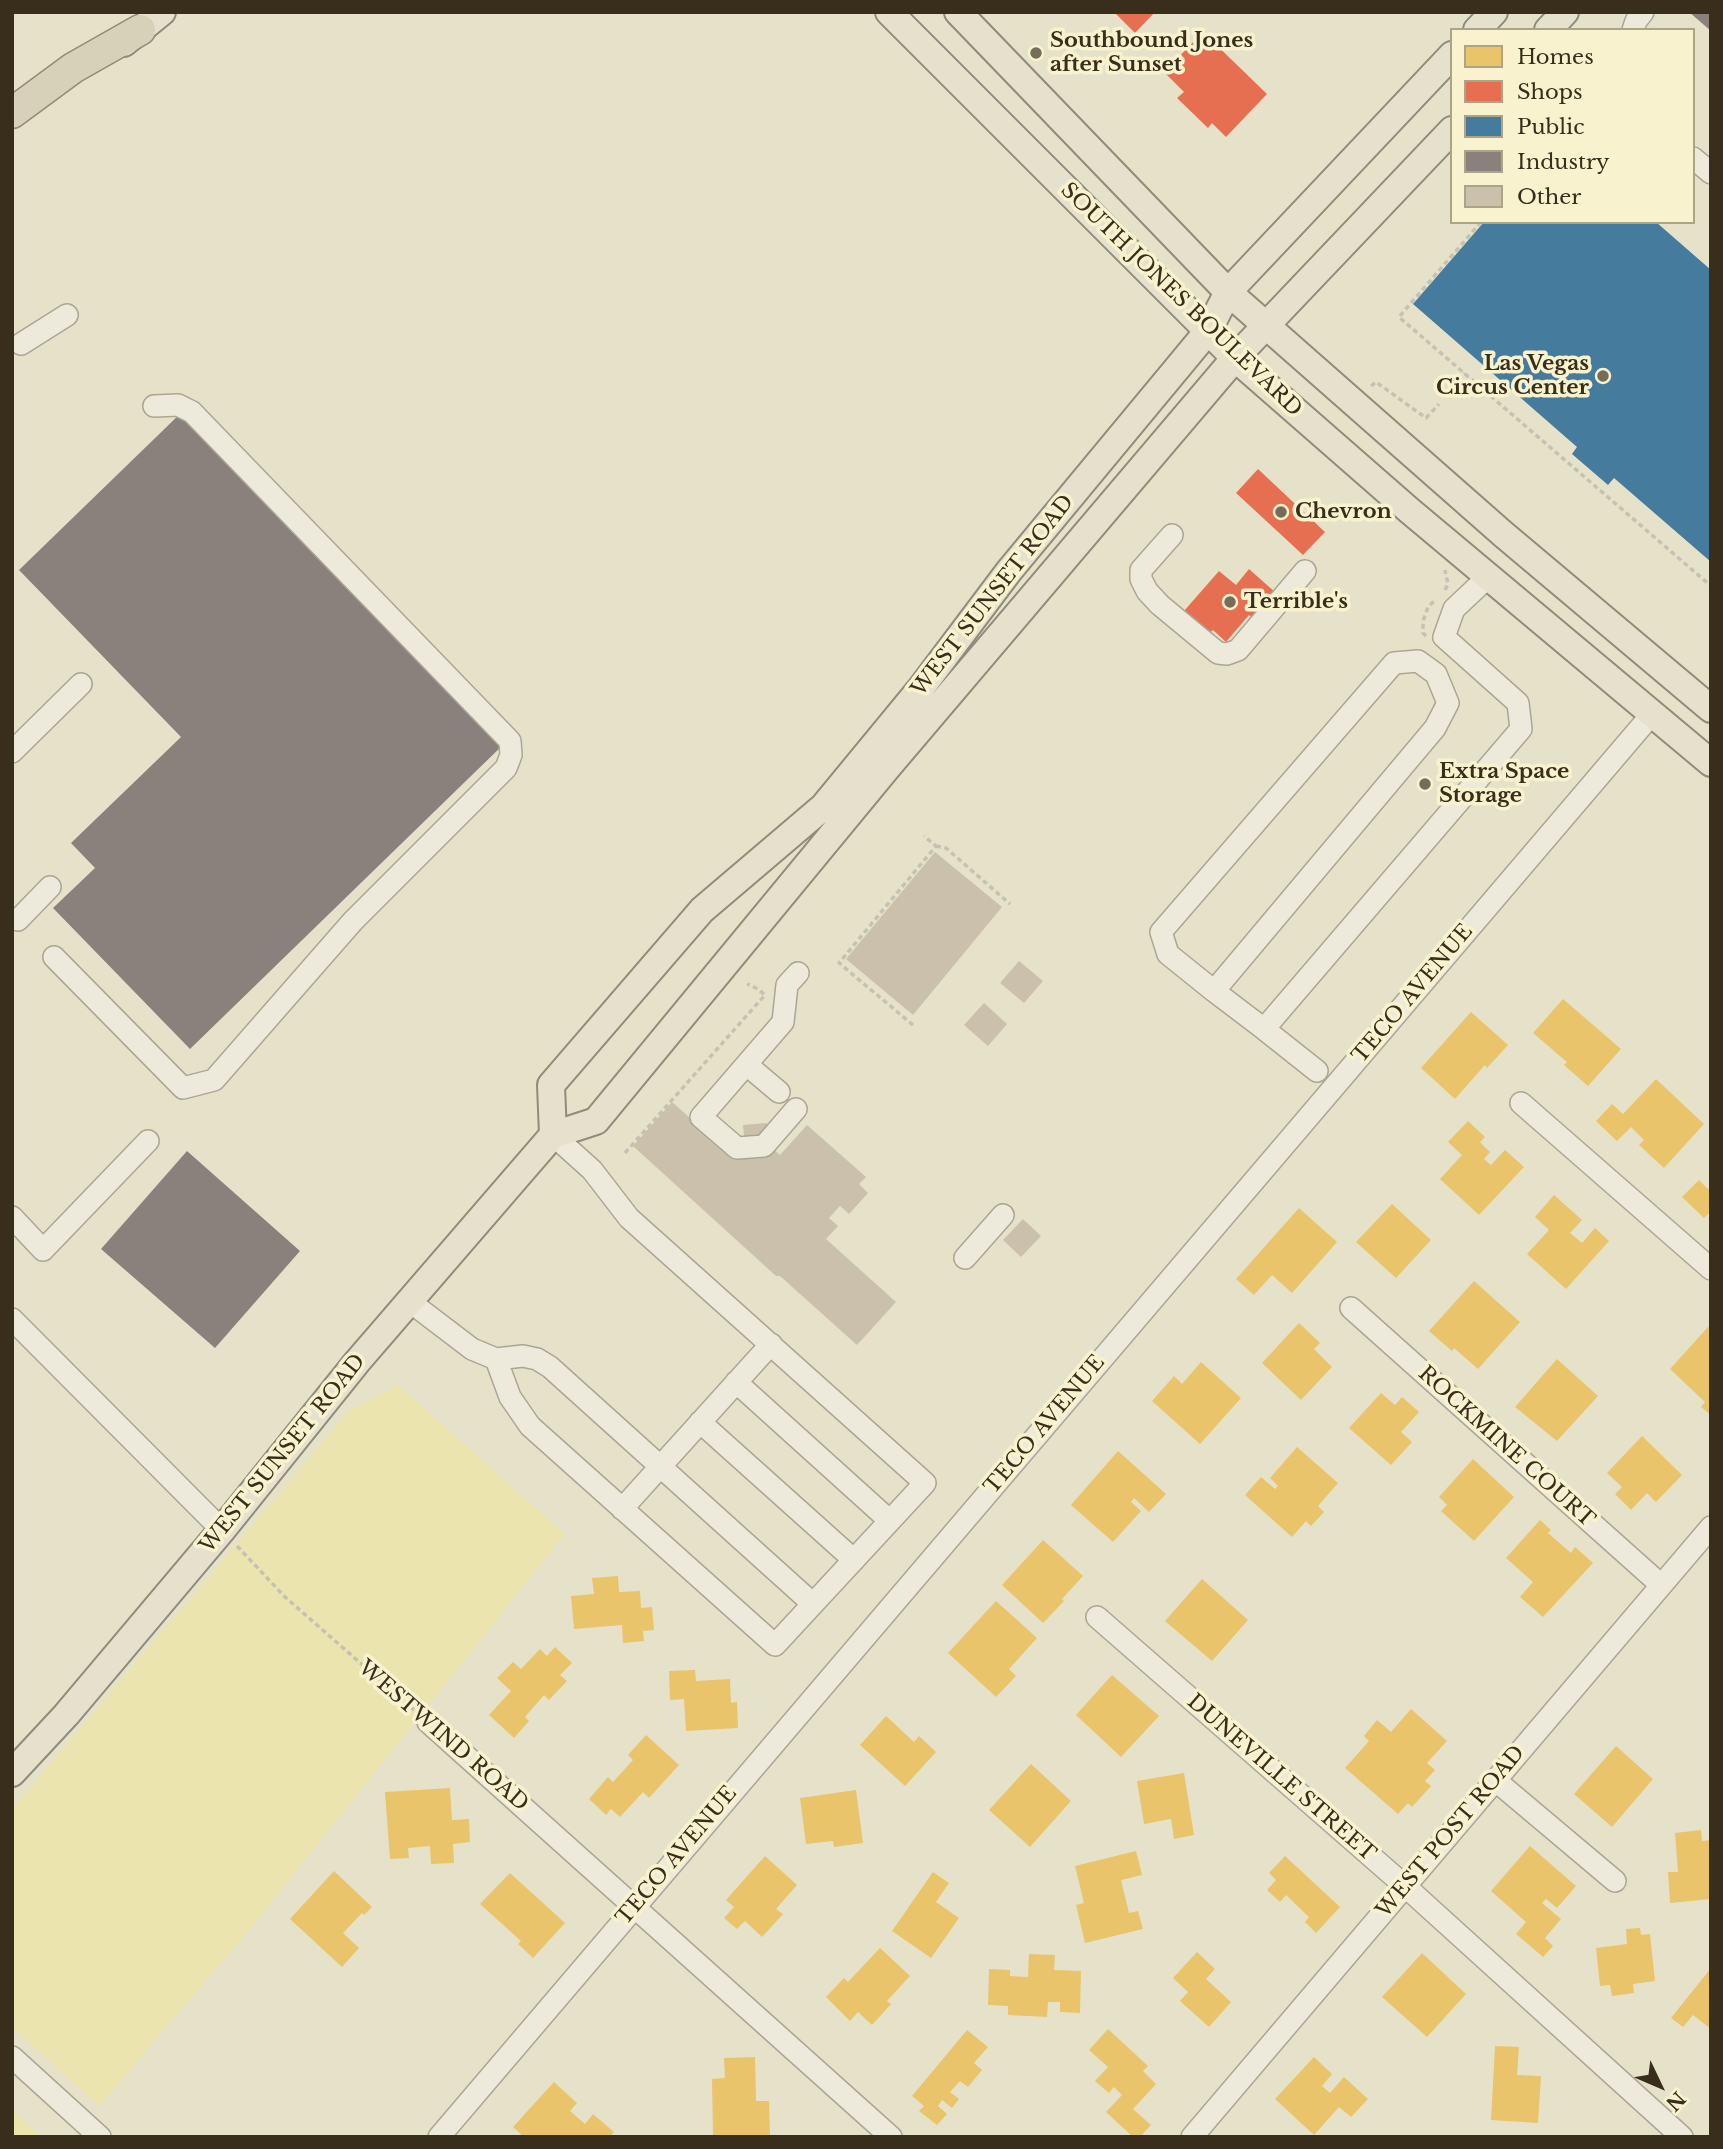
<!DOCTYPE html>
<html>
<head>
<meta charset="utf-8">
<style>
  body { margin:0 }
  #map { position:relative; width:1723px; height:2149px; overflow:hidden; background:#e6e2ca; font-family:"Libre Baskerville",serif }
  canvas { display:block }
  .frame { position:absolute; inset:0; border:14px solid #392e1b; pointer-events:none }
  .legend { position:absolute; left:1450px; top:28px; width:245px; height:196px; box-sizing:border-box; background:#f8f2cf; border:2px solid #aca487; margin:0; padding:9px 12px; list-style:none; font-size:21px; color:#392e1b }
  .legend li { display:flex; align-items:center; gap:14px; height:35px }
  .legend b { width:35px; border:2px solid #aca487 }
  .north { position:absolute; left:1625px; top:2051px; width:70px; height:70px; -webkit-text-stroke:5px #f8f2cf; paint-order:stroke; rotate:134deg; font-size:19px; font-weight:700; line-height:28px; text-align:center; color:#392e1b }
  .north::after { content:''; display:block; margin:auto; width:24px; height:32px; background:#392e1b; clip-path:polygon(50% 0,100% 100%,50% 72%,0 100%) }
</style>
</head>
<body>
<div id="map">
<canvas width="1723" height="2149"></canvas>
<div class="frame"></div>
<ul class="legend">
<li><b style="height:19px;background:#e9c46a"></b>Homes</li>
<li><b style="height:19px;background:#e76f51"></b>Shops</li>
<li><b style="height:19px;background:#457b9d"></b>Public</li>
<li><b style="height:19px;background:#8a817c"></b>Industry</li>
<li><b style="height:19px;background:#cac0ab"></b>Other</li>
</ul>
<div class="north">N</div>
</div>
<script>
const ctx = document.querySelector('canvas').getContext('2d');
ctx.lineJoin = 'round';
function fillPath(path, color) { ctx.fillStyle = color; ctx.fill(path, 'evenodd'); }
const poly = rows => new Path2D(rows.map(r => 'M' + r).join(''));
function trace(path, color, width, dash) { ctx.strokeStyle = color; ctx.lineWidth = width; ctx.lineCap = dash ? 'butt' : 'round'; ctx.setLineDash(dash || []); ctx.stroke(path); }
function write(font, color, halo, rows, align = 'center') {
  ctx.font = font + ' "Libre Baskerville",serif'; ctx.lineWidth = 7; ctx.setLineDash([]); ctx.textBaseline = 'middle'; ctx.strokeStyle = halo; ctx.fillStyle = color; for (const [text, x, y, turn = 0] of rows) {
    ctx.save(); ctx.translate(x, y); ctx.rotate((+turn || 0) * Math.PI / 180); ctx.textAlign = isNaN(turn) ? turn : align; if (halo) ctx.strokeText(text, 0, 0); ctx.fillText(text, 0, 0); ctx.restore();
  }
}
const sand = poly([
  [398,1385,565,1534,257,1921,99,2106,12,2027,12,1809,349,1411],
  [12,2110,41,2137,12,2137]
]);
const homes = poly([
  [1563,999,1621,1049,1588,1086,1564,1065,1567,1062,1533,1033],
  [1471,1012,1508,1045,1487,1068,1485,1065,1455,1099,1421,1068],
  [1656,1079,1704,1124,1664,1168,1639,1145,1644,1140,1631,1127,1617,1141,1596,1121,1612,1104,1623,1114],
  [1468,1121,1485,1137,1480,1142,1490,1152,1484,1159,1491,1165,1505,1150,1524,1167,1479,1215,1440,1179,1462,1155,1448,1142],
  [1699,1180,1708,1189,1711,1187,1711,1211,1704,1218,1682,1197],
  [1554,1195,1582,1220,1570,1233,1582,1243,1595,1228,1609,1241,1566,1289,1527,1254,1549,1230,1535,1217],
  [1392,1204,1431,1240,1396,1278,1356,1242],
  [1299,1208,1337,1242,1292,1293,1272,1275,1254,1295,1236,1279],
  [1474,1281,1520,1322,1478,1369,1454,1348,1452,1351,1429,1331],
  [1299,1323,1320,1343,1314,1349,1332,1367,1301,1400,1262,1363],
  [1708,1327,1711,1330,1711,1415,1701,1407,1705,1402,1670,1369],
  [1557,1359,1598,1396,1557,1441,1515,1407],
  [1201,1362,1241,1398,1200,1444,1152,1401,1174,1376,1182,1384],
  [1381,1393,1395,1405,1402,1397,1419,1412,1401,1432,1412,1442,1391,1465,1349,1428],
  [1642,1436,1682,1475,1656,1502,1647,1493,1631,1510,1615,1494,1622,1487,1607,1473],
  [1297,1447,1338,1483,1318,1506,1324,1512,1311,1526,1306,1521,1292,1537,1245,1495,1261,1477,1275,1489,1278,1486,1270,1478],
  [1118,1451,1166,1494,1149,1512,1134,1498,1131,1502,1141,1511,1113,1542,1071,1505],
  [1473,1459,1514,1497,1474,1541,1441,1511,1447,1505,1439,1497],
  [1540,1520,1551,1530,1548,1533,1571,1553,1575,1547,1593,1563,1543,1617,1520,1597,1533,1582,1506,1558],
  [1043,1540,1083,1576,1062,1599,1064,1601,1043,1623,1002,1585],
  [618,1576,619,1592,640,1591,641,1608,652,1607,654,1630,643,1631,644,1641,623,1643,622,1625,574,1629,571,1596,594,1594,592,1578],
  [1202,1579,1248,1620,1212,1661,1165,1621],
  [996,1601,1037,1638,1009,1669,1016,1676,996,1697,948,1653],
  [555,1647,572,1663,560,1675,567,1681,549,1700,544,1695,525,1717,529,1721,514,1738,489,1715,511,1691,497,1678,513,1662,521,1669,540,1649,547,1656],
  [695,1670,696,1681,730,1679,731,1703,737,1702,738,1728,686,1731,684,1699,670,1700,669,1671],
  [1112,1675,1159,1716,1121,1757,1076,1715],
  [1411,1709,1447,1741,1427,1763,1435,1770,1425,1781,1431,1786,1412,1807,1408,1803,1398,1814,1345,1768,1369,1741,1364,1736,1377,1720,1391,1732],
  [886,1716,914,1742,919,1736,936,1752,905,1786,860,1745],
  [646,1735,679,1765,649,1798,643,1792,620,1817,611,1809,606,1815,589,1799,608,1777,613,1782,633,1760,628,1755],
  [1616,1746,1653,1779,1612,1827,1574,1794],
  [1031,1764,1071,1801,1030,1847,989,1810],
  [1184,1773,1194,1835,1174,1839,1171,1819,1144,1824,1137,1781],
  [450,1788,452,1820,469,1819,470,1842,453,1844,454,1863,431,1864,430,1846,408,1848,409,1858,390,1859,385,1792],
  [856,1790,863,1843,834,1847,833,1841,806,1844,800,1798],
  [1701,1830,1702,1841,1711,1840,1711,1899,1670,1903,1668,1872,1678,1872,1675,1833],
  [1530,1846,1576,1886,1557,1908,1546,1899,1542,1903,1561,1919,1545,1938,1553,1946,1543,1957,1516,1934,1526,1922,1491,1891],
  [1136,1851,1142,1875,1121,1880,1129,1913,1138,1911,1143,1929,1085,1943,1076,1905,1084,1903,1075,1866],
  [765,1856,797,1885,776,1909,783,1914,762,1937,745,1921,737,1929,724,1918,734,1907,726,1900],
  [1285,1856,1340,1907,1316,1933,1305,1922,1309,1917,1286,1895,1280,1902,1267,1890,1276,1880,1269,1873],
  [334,1871,372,1907,364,1915,362,1913,343,1933,359,1948,342,1967,290,1919],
  [933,1872,949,1883,936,1902,959,1918,931,1958,892,1931],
  [510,1873,565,1923,533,1958,518,1944,521,1941,480,1904],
  [1640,1928,1641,1935,1650,1934,1655,1981,1633,1984,1634,1993,1612,1996,1610,1985,1600,1986,1596,1948,1627,1944,1626,1929],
  [880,1948,910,1976,887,2001,891,2004,872,2025,858,2012,850,2021,826,1997,844,1978,848,1982],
  [1197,1952,1215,1969,1206,1979,1231,2002,1209,2027,1180,2001,1188,1992,1173,1978],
  [1422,1953,1466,1994,1427,2037,1382,1997],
  [1029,1954,1055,1955,1054,1970,1081,1971,1080,2013,1060,2012,1060,2002,1048,2002,1047,2017,1008,2015,1008,2006,988,2005,989,1969,1010,1970,1010,1976,1028,1977],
  [1711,1968,1711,2029,1693,2015,1683,2027,1671,2018],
  [1108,2029,1148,2066,1143,2071,1156,2084,1133,2109,1151,2125,1140,2137,1133,2137,1106,2112,1122,2095,1114,2087,1109,2093,1095,2081,1108,2067,1089,2050],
  [967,2030,988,2047,974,2063,982,2070,968,2087,960,2081,950,2092,959,2099,952,2108,942,2100,938,2106,947,2114,937,2125,919,2111,924,2106,912,2096],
  [1495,2046,1519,2047,1517,2075,1541,2076,1538,2123,1491,2120],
  [755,2057,756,2101,769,2101,770,2137,713,2137,712,2079,725,2078,724,2058],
  [1314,2057,1332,2074,1322,2086,1330,2093,1344,2077,1368,2099,1351,2117,1339,2107,1314,2135,1275,2099],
  [554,2082,577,2103,570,2111,585,2124,593,2114,614,2132,610,2137,524,2137,513,2127]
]);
const shops = poly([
  [1114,12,1155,12,1135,33],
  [1203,32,1267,94,1226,137,1212,123,1208,128,1177,98,1184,92,1164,72],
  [1258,469,1325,532,1303,555,1236,493],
  [1249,569,1276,593,1253,619,1249,615,1226,642,1213,630,1209,633,1184,611,1219,571,1236,585]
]);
const public = poly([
  [1484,222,1656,222,1711,270,1711,562,1614,478,1608,485,1572,454,1577,447,1413,304]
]);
const industry = poly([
  [1689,12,1711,12,1711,31],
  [184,410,506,742,190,1049,53,908,95,868,71,843,181,737,19,570],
  [187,1151,300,1251,215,1348,101,1249]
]);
const building = poly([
  [935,852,1002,907,913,1015,846,959],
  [1019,961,1043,981,1024,1003,1000,983],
  [984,1003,1007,1024,988,1046,964,1025],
  [672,1102,734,1157,745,1145,743,1125,767,1123,769,1145,780,1155,807,1125,866,1177,859,1184,868,1193,849,1214,840,1206,829,1218,838,1226,826,1239,896,1302,857,1345,780,1276,776,1276,633,1146],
  [1023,1219,1041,1236,1021,1257,1003,1240]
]);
const path = poly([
  [1686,13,1686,12],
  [1481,222,1399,317,1711,586],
  [1371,386,1376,382,1426,418,1439,404],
  [1453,387,1465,373],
  [1445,590,1448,584,1445,570],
  [1426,636,1423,633,1423,621,1428,607,1435,600],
  [936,846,946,848,1010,904],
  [913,1025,839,963,936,846,924,836],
  [625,1153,765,995,758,989,747,984],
  [237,1546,285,1597,414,1710]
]);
const minor = poly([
  [1633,30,1636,21,1643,12],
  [1693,158,1711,173],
  [21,344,67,315],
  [1172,535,1141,570,1141,579,1147,591,1160,605,1218,653,1227,654,1238,650,1305,571],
  [12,752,81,684],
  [18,920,50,887],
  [54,957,183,1088,214,1080,353,921,506,768,511,755,510,741,192,412,178,405,154,406],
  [1214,991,1435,728,1448,703,1436,674,1418,661,1394,663,1161,932,1168,954,1214,991,1264,1029,1521,729,1518,703,1444,637,1454,609,1489,576],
  [1264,1029,1317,1071],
  [747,1065,779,1092],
  [1521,1103,1711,1269],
  [796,1109,764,1146,737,1148,701,1117,783,1022,787,985,798,973],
  [12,1217,43,1250,148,1141],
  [965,1258,1003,1215],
  [409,1301,472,1349,496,1359,510,1397,530,1426,775,1645,925,1483,629,1218,592,1170,553,1135],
  [1351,1308,1661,1585],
  [12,1319,222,1530],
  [496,1359,523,1356,537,1359,550,1367,813,1604],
  [736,1382,890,1521],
  [700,1422,854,1560],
  [622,1509,771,1344],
  [1097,1617,1405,1886,1682,2137],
  [428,1722,891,2137],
  [1495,1780,1615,1881],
  [12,2057,100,2137],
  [439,2137,1652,714],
  [1192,2137,1711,1527]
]);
const major = poly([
  [889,12,1235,358,1410,511,1711,763],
  [958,12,1228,292,1503,534,1711,709],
  [1477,30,1494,12],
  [1548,30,1565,12],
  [124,43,162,12],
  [553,1135,551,1085,702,910,823,807,921,688,1009,571,1208,331,1228,292,1452,55],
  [12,1773,66,1715,222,1530,357,1362,553,1135,596,1121,887,768,1235,358,1452,130]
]);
const highway = poly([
  [12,113,73,68,140,30]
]);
const markers = [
  [1036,53,7,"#766d58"],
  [1603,376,7,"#766d58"],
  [1281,512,7,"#766d58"],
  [1230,602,7,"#766d58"],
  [1425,784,7,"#766d58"]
];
const poiNames = [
  ["Southbound Jones",1050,41],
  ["after Sunset",1050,65],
  ["Las Vegas",1589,364,"right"],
  ["Circus Center",1589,388,"right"],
  ["Chevron",1295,512],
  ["Terrible's",1244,602],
  ["Extra Space",1439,772],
  ["Storage",1439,796]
];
const streetNames = [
  ["SOUTH JONES BOULEVARD",1181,300,44],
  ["WEST SUNSET ROAD",993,596,-52],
  ["TECO AVENUE",1413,994,-50],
  ["TECO AVENUE",1045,1425,-50],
  ["ROCKMINE COURT",1506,1447,42],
  ["WEST SUNSET ROAD",283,1454,-51],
  ["WESTWIND ROAD",443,1736,41],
  ["DUNEVILLE STREET",1281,1778,41],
  ["WEST POST ROAD",1451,1832,-50],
  ["TECO AVENUE",677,1856,-50]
];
fillPath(sand, '#ece4af');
fillPath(homes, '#e9c46a');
fillPath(shops, '#e76f51');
fillPath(public, '#457b9d');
fillPath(industry, '#8a817c');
fillPath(building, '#cac0ab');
trace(minor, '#aba694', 24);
trace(major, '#908b7a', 30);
trace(highway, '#908b7a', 33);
trace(path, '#c5c2b3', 3.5, [5, 3.5]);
trace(minor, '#edeadc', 21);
trace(major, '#e5e1cd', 26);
trace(highway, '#d8d1ba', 30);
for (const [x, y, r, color] of markers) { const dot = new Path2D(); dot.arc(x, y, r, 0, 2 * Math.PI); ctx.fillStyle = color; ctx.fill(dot); trace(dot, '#f8f2cf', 2.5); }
write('bold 21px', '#392e1b', '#f8f2cf', poiNames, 'left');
write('21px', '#392e1b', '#f8f2cf', streetNames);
</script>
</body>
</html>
